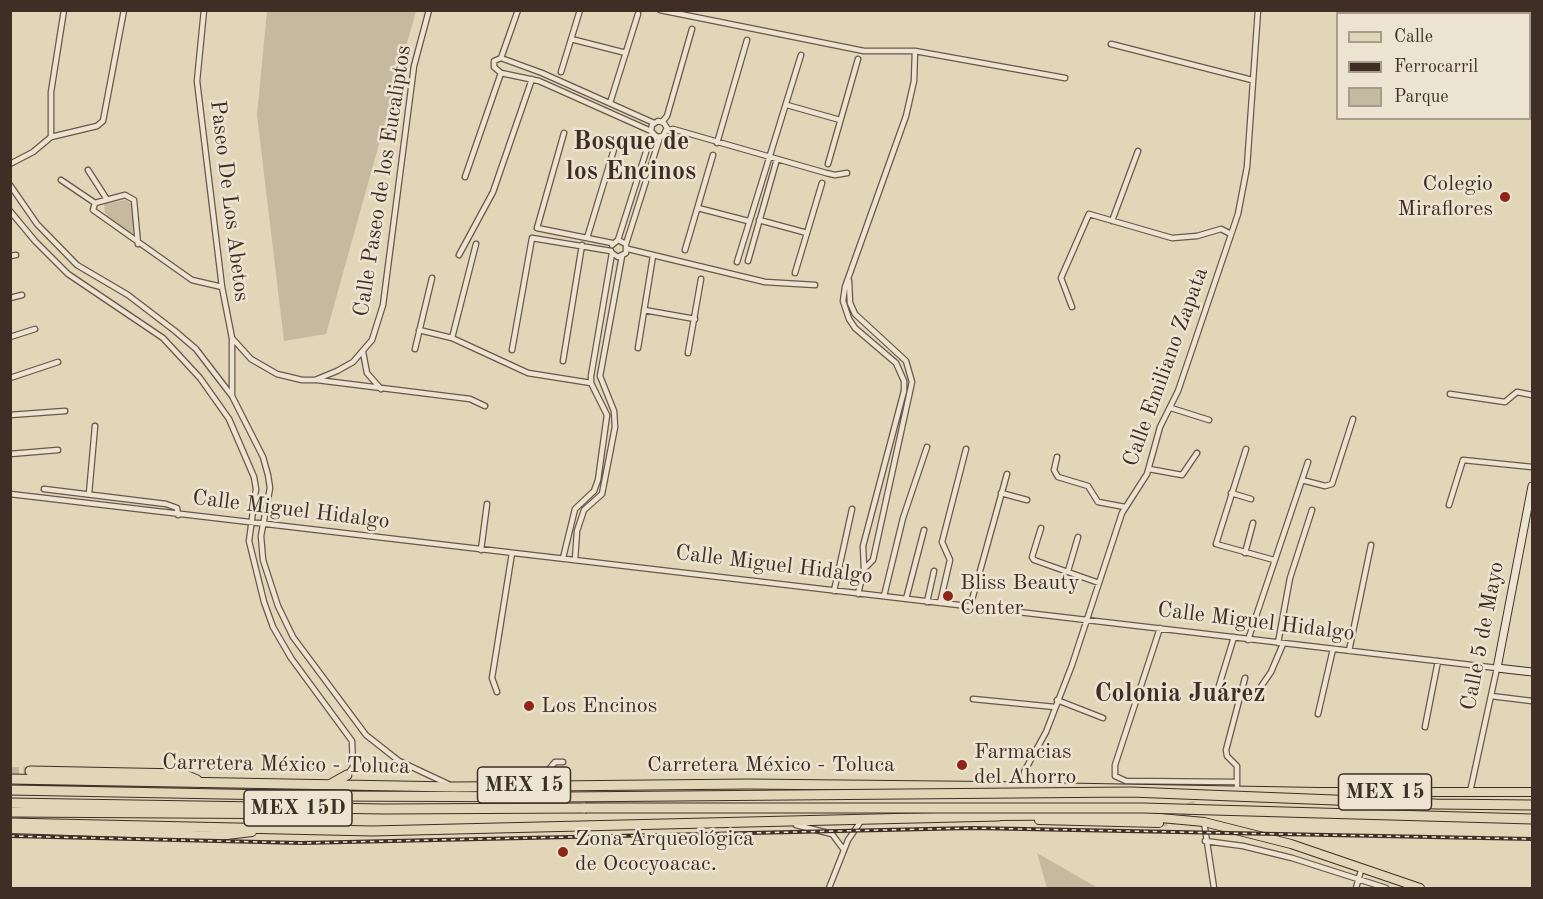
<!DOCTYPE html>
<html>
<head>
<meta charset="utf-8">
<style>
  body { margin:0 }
  #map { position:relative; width:1543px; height:899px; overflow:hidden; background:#e1d6b8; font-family:"Old Standard TT",serif }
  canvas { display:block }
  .frame { position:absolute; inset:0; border:12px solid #3e2e26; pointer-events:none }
  .legend { position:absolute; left:1336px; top:12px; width:195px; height:108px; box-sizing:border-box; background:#ece4d1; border:2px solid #a69b8d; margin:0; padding:8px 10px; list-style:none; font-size:18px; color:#3e2e26 }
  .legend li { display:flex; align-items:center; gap:12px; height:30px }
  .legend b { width:30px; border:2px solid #a69b8d }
</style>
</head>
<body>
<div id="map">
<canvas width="1543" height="899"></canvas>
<div class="frame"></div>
<ul class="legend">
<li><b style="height:8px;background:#e1d6b8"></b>Calle</li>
<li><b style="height:8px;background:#3e2e26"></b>Ferrocarril</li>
<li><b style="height:16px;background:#c5b99f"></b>Parque</li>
</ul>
</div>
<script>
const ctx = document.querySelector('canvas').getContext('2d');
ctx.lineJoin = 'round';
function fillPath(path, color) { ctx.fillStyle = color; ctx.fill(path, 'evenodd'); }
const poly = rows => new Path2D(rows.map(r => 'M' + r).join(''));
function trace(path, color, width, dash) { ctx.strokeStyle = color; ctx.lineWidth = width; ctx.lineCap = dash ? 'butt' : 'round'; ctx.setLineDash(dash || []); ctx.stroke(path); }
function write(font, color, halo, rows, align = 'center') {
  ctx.font = font + ' "Old Standard TT",serif'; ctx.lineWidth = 5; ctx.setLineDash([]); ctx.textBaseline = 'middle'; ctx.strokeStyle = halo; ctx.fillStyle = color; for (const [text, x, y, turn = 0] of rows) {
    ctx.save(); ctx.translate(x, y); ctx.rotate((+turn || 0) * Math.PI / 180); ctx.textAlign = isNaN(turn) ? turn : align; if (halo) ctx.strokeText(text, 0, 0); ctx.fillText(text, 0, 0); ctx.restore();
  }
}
const green = poly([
  [267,11,416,11,326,334,284,341,257,115],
  [126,200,133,205,133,235,114,223,105,213,104,204],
  [1037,853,1098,888,1047,888]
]);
const primaryTunnel = poly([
  [1159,823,1184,819,1191,805,1187,792]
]);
const highwayTunnel = poly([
  [10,772,30,771]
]);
const street = poly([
  [204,10,197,81,222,287,232,338,232,396],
  [660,10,864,51,915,51,1065,78],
  [1485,10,1496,14],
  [1515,10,1519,10],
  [1530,14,1532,12],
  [571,39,626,53],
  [1111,44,1252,80],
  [501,58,518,10],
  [561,72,580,10],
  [610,103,638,14],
  [787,105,840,120],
  [662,122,667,116,692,29],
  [651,131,652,125,658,121,664,123,667,128,663,136,657,137,651,131,539,81,501,73,494,67,494,61,501,58,542,73,654,123],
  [667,131,673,129,826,173,835,175,847,173],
  [564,133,537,228,612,243],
  [51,137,51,92,64,10],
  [717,143,747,40],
  [10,164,33,152,51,137,97,126,103,121,124,10],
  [828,164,858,59],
  [88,170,106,198],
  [465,177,501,73],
  [61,180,95,203],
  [10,185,37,224,77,265,128,295,175,331,196,349,232,396,263,457,268,475,270,488,261,536,263,560,278,606,293,637,366,735,399,761,448,784],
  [95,203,93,210,192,280,222,287],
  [95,203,125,195,134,200,138,244],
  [698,208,748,221],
  [10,211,35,241,68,274,163,338,200,378,229,419,254,477,256,489,249,541,264,602,273,627,291,658,352,741,353,767,347,775],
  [759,220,807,233],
  [1112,221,1138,151],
  [587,238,615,146],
  [618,240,652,133],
  [612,245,618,240,626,244],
  [628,249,765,282,815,285],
  [685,250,713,155],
  [612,253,618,257,626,253,626,244,660,137],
  [459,255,493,192,532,79],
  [10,256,16,255],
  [748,261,777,159],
  [737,262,801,55],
  [795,273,822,183],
  [849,281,850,303,855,314,906,361,912,382,873,560,864,569],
  [10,298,22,295],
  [1072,307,1061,278,1089,214,1172,238,1197,236,1221,229,1231,234],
  [644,310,695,319],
  [419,330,452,338,528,373,591,383],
  [10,337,35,329],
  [232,338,251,359,277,374,302,380,315,380,337,371,353,362,372,340,383,305,414,66,429,10],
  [452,338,476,244],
  [638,348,653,256],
  [415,349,432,278],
  [512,350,532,238,611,251],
  [363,352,367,373,381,389],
  [688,353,701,279],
  [563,361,582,245],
  [10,378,58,362],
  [317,380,470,399,485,406],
  [1450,394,1505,402,1517,392,1532,395],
  [1171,408,1209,420],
  [10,415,65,411],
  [1246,449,1216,544,1274,560],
  [10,454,58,450],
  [1057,457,1054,470,1058,477,1088,486,1098,502,1125,507],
  [1149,469,1182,475,1197,453],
  [1302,480,1325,486,1332,484,1353,419],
  [44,489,166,504,177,508,178,515],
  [1001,493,1027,500],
  [1231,493,1251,499],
  [10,494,1497,668,1470,792],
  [89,494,95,426],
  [1449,505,1463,460,1532,467],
  [1041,528,1032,557,1034,560,1099,583],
  [481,550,487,504],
  [1245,553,1253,523],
  [563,558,575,509,594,491,598,480,607,415,591,383,591,376,612,253],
  [575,560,577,531,584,510,602,494,615,427,614,411,600,376,622,256],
  [1068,571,1078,537],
  [834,591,852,509],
  [858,594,864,569,863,546,904,391,904,381,896,363,855,328,849,319,843,301,845,287,906,116,914,81,915,51],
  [884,596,903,518,927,447],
  [906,599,924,530],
  [927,602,934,571],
  [940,603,950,560,942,542,966,449],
  [970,607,1007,474],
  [1160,628,1115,765,1115,776,1126,781,1237,782,1237,789],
  [1248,640,1308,462],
  [1278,643,1290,578,1312,510],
  [1349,651,1371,545],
  [1260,688,1271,672,1283,644],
  [1218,689,1234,637],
  [497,692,492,678,512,553],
  [1491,696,1532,701],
  [973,699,1055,707],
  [1057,700,1103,718],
  [1318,714,1333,649],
  [1425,727,1438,661],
  [1237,782,1237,766,1227,756,1226,750,1245,678],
  [537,784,555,762,563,762],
  [1026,787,1024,772,1046,732,1072,665,1122,513,1147,474,1160,427,1178,391,1238,214,1247,167,1258,10],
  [1204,822,1214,888],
  [796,825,832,834,844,850],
  [1205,841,1243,846,1292,858,1386,888],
  [829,888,848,840,861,821],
  [1356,888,1362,867]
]);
const secondary = poly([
  [1532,486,1497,668,1532,672]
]);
const primary = poly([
  [1037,787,1319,792,1532,792],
  [999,816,1128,815,1204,822,1291,844,1420,888],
  [1039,820,1159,823],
  [10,829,219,836,252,832]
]);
const highway = poly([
  [30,771,183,774,197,780],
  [10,779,454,787,748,784,1037,787],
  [331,784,347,775],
  [10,790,329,796,564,797],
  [10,803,384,809,585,808],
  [10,812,332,814],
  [10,823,372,831,999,816]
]);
const rail = poly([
  [10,836,302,843,973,828,1532,839]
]);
const highwayBridge = poly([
  [564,797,1131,792,1436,804,1532,805],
  [585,808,1143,808,1532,819]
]);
const markers = [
  [1505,197,6,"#8f2418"],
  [948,596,6,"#8f2418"],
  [529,706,6,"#8f2418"],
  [962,765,6,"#8f2418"],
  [563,852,6,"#8f2418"]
];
const shields = [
  [524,785,93],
  [1385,792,93],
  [298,808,108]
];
const shieldNames = [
  ["MEX 15",524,785],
  ["MEX 15",1385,792],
  ["MEX 15D",298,808]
];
const streetNames = [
  ["Calle Paseo de los Eucaliptos",383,181,-81],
  ["Paseo De Los Abetos",229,201,83],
  ["Calle Emiliano Zapata",1166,367,-70],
  ["Calle Miguel Hidalgo",291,510,7],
  ["Calle Miguel Hidalgo",774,565,7],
  ["Calle Miguel Hidalgo",1256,622,7],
  ["Calle 5 de Mayo",1483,636,-79],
  ["Carretera México - Toluca",286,765,1],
  ["Carretera México - Toluca",771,765]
];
const poiNames = [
  ["Colegio",1493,184,"right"],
  ["Miraflores",1493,209,"right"],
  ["Bliss Beauty",960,583],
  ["Center",960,608],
  ["Los Encinos",541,706],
  ["Farmacias",974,752],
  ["del Ahorro",974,777],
  ["Zona Arqueológica",575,839],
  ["de Ococyoacac.",575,864]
];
const quarterNames = [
  ["Bosque de",631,142],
  ["los Encinos",631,172],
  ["Colonia Juárez",1180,694]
];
fillPath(green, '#c5b99f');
trace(primaryTunnel, '#c0b49b', 8, [8, 4]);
trace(highwayTunnel, '#c0b49b', 9, [9, 4.5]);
trace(street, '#67584a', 7);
trace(secondary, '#3e2e26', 9);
trace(primary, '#3e2e26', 10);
trace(highway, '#3e2e26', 11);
trace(street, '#ece4d1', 4.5);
trace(secondary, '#ece4d1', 7);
trace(primary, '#e1d6b8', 8);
trace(highway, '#e1d6b8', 9);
trace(rail, '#3e2e26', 4);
trace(rail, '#ece4d1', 1.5, [4.5]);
trace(highwayBridge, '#3e2e26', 11, []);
trace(highwayBridge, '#e1d6b8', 9);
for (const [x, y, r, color] of markers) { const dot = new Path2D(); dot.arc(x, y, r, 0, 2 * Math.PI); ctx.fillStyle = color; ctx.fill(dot); trace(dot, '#ece4d1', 2); }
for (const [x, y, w] of shields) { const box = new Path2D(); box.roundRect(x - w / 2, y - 18, w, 36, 4.5); ctx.fillStyle = '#ece4d1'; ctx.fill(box); trace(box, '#3e2e26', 1.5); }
write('bold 21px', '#3e2e26', null, shieldNames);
write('22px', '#3e2e26', '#ece4d1', streetNames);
write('22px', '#3e2e26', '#ece4d1', poiNames, 'left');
write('bold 26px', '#3e2e26', '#ece4d1', quarterNames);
</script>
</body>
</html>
